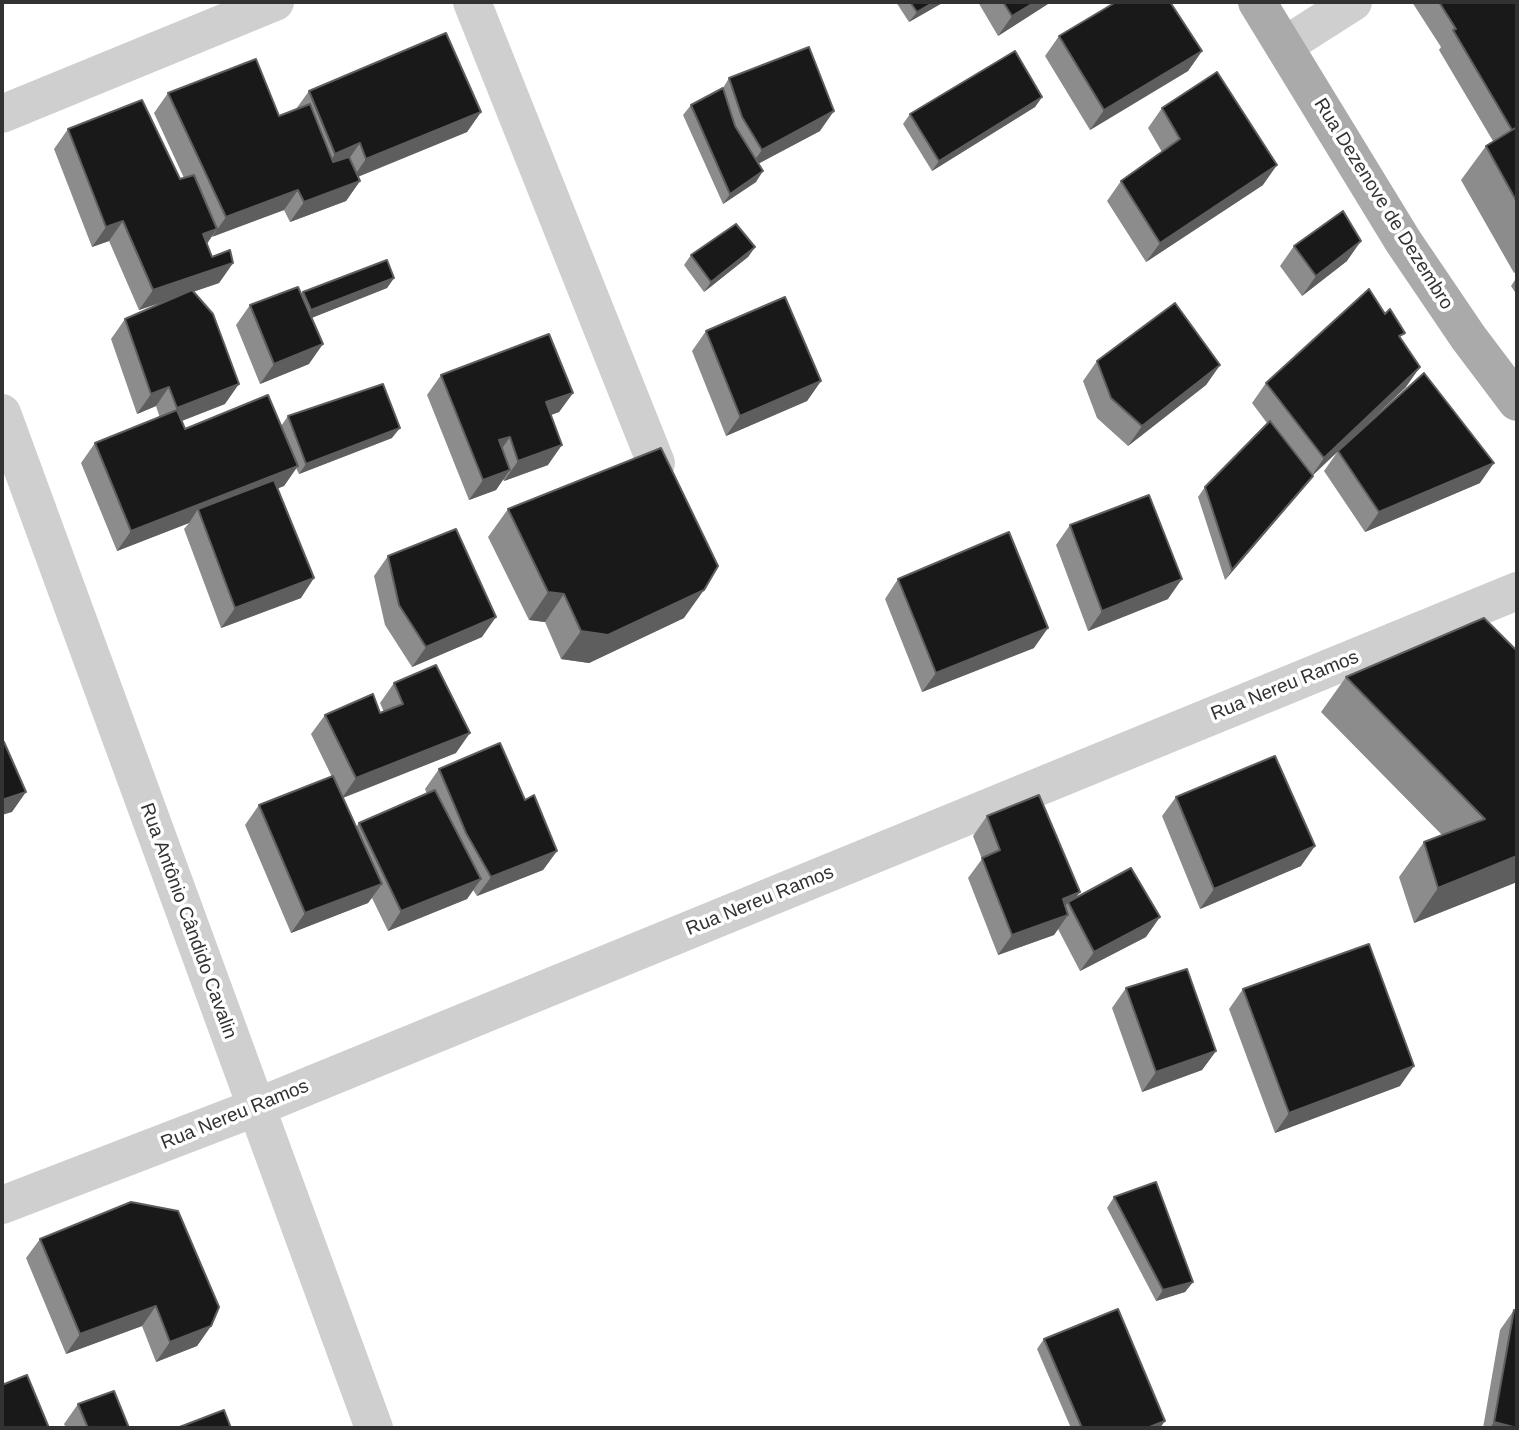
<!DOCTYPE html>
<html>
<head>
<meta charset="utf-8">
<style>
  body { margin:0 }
  #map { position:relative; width:1519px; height:1430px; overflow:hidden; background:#fff; font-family:Helvetica,sans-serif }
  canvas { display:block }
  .frame { position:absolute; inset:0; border:4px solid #323232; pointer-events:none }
</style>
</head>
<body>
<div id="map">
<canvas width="1519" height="1430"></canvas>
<div class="frame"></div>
</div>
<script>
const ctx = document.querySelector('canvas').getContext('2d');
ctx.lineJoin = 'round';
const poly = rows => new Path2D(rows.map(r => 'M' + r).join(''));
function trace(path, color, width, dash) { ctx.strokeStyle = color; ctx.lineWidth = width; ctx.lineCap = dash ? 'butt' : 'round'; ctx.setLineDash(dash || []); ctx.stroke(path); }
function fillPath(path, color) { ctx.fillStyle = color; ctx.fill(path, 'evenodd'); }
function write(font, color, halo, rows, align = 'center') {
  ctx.font = font + ' Helvetica,sans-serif'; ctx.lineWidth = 7; ctx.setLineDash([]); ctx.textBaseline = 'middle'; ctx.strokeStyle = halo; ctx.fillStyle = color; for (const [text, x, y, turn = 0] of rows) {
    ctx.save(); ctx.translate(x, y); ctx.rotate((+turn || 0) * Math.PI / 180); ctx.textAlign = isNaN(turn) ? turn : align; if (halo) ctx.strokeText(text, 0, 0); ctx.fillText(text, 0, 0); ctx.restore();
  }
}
const minor = poly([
  [472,2,656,463],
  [1284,46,1353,2],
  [2,114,275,2],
  [2,413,374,1428],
  [2,1205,257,1107,1517,591]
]);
const major = poly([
  [1257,2,1403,241,1468,337,1517,402]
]);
const wall = poly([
  [896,2,944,2,909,22],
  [978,2,1051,2,998,36],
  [1412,2,1517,2,1517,271,1514,273,1461,180,1486,146,1493,141,1439,50,1441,47],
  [1059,36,1202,51,1188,71,1090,130,1045,56],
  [729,78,820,131,758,164,756,182,723,204,683,115,691,105,723,88],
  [309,91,481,112,467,132,358,177,360,181,346,201,290,222,284,210,212,236,207,244,212,257,233,263,219,283,193,292,225,404,182,421,185,429,281,426,288,416,392,438,299,474,296,468,284,486,278,488,301,598,221,628,184,529,189,523,117,551,81,463,95,443,160,418,156,406,137,414,111,339,125,319,172,299,139,310,109,241,92,247,54,149,68,129,180,179,184,178,154,113,168,93,279,116,296,109],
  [1042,97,1035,107,932,171,903,124,910,114],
  [1162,108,1263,185,1146,262,1107,201,1121,181,1162,152,1148,128],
  [1294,246,1347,261,1302,296,1280,266],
  [755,247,748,257,704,292,684,265,691,255],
  [1517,277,1517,295,1511,286],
  [394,278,387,288,311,318,309,364,260,384,236,325,250,305,301,295,303,292],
  [706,331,821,381,807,401,726,436,692,351],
  [1401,339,1406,387,1312,475,1305,486,1225,580,1198,497,1205,487,1267,423,1252,403,1266,383],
  [1097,361,1220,365,1206,385,1128,446,1097,418,1083,381],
  [441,375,573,393,559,412,551,415,548,465,504,481,503,479,496,490,469,500,427,395],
  [1338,451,1480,483,1365,532,1324,471],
  [508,509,684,618,589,663,561,659,545,622,529,620,488,537],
  [1070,525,1168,599,1088,631,1056,545],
  [388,556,482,637,412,667,385,625,374,576],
  [898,579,1034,648,922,692,885,599],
  [1517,647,1517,882,1414,923,1399,877,1424,842,1442,835,1321,712,1346,677,1515,649],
  [394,683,456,753,343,798,356,827,359,823,427,794,425,789,439,769,525,800,557,851,543,870,477,896,473,890,467,899,388,931,372,898,368,903,291,933,245,825,259,805,332,777,311,734,325,715,380,713,384,712,380,703],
  [1176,797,1301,866,1200,909,1162,816],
  [987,816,1075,899,1146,937,1080,971,1058,929,1054,935,998,955,968,878,982,859,973,836],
  [1126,988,1216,1051,1202,1070,1142,1092,1112,1008],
  [1243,989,1400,1086,1275,1133,1229,1009],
  [1114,1197,1193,1282,1185,1292,1156,1301,1107,1208],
  [40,1239,211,1326,197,1346,156,1362,142,1326,66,1354,26,1258],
  [1514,1310,1517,1428,1483,1428,1500,1330],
  [1044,1339,1160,1428,1071,1428,1037,1349],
  [78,1404,129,1428,66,1428,64,1424]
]);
const shadedWall = poly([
  [934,2,944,2,909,22,917,12],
  [1035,2,1051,2,998,36,1012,16],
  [1202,51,1188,71,1090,130,1104,110],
  [1042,97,1035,107,932,171,939,161],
  [834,111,820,131,748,169,762,150],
  [481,112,467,132,352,179,366,159],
  [360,143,346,163,321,174,335,154],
  [1277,165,1263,185,1146,262,1160,243],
  [763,171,756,182,723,204,730,194],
  [360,181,346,201,290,222,304,202],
  [298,190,284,210,212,237,226,217],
  [123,221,109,241,92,247,106,227],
  [217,229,203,249,203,234],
  [1361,241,1347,261,1302,296,1316,276],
  [755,247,748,257,704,292,711,282],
  [233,263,219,283,139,310,153,290],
  [394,278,387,288,304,321,311,310],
  [323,344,309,364,260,384,274,364],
  [1220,365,1206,385,1128,446,1142,426],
  [1420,367,1406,387,1310,478,1324,458],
  [821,381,807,401,726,436,740,416],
  [239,384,225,404,163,428,177,408],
  [169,387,156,406,137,414,151,394],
  [573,393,559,412,532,422,546,402],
  [400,428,392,438,299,474,306,464],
  [510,437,496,457,499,440],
  [562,445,548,465,504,481,518,461],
  [1494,463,1480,483,1365,532,1379,512],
  [298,466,284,486,202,518,198,509,189,523,117,551,131,531],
  [510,470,496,490,469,500,483,480],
  [1313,476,1305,486,1225,580,1232,570],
  [314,578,301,598,221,628,235,608],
  [1182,579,1168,599,1088,631,1102,611],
  [704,590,684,618,589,663,561,659,581,631],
  [548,592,564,594,545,622,529,620],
  [496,617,482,637,412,667,426,647],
  [1048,628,1034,648,922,692,936,673],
  [470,733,456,753,342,798,356,778],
  [26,792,12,812,2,815,2,800],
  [1315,846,1301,866,1200,909,1214,889],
  [557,851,543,870,477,896,491,877],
  [1517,856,1517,882,1414,923,1438,888],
  [481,879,467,899,388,931,401,911],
  [382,884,368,903,291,933,305,913],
  [1080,892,1070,906,1068,902,1060,914,1063,899],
  [1068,915,1054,935,998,955,1012,935],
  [1160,917,1146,937,1080,971,1094,952],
  [1216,1051,1202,1070,1142,1092,1156,1072],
  [1414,1066,1400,1086,1275,1133,1289,1113],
  [1193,1282,1185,1292,1156,1301,1163,1290],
  [156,1306,142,1326,66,1354,80,1334],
  [211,1326,197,1346,156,1362,170,1342],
  [1165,1421,1160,1428,1147,1428],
  [1494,1422,1517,1428,1490,1428]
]);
const building = poly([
  [910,2,934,2,917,12,910,2],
  [1003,2,1035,2,1012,16,1003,2],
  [1116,2,1170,2,1202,51,1104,110,1059,36,1116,2],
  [1439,2,1517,2,1517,127,1512,130,1453,30,1456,29,1439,2],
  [446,33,481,112,366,159,360,143,335,154,309,91,446,33],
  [809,47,834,111,762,150,742,117,729,78,809,47],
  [1015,51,1042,97,939,161,910,114,1015,51],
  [256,59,279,116,310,104,333,162,349,157,360,181,304,202,298,190,226,217,168,93,256,59],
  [1217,72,1277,165,1160,243,1121,181,1180,139,1162,108,1217,72],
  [723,88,735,126,763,171,730,194,691,105,723,88],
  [142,100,180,179,194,175,217,229,203,234,212,257,230,250,233,263,153,290,123,221,106,227,68,129,142,100],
  [1517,127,1517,202,1486,146,1517,127],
  [1343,211,1361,241,1316,276,1294,246,1343,211],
  [736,224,755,247,711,282,691,255,736,224],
  [387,260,394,278,311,310,303,292,387,260],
  [298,287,323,344,274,364,250,305,298,287],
  [1369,289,1385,314,1390,309,1405,333,1399,336,1420,367,1324,458,1266,383,1369,289],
  [192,290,213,314,239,384,177,408,169,387,151,394,125,319,192,290],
  [785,297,821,381,740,416,706,331,785,297],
  [1175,303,1220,365,1142,426,1111,398,1097,361,1175,303],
  [549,334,573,393,546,402,562,445,518,461,510,437,499,440,510,470,483,480,441,375,549,334],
  [1424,373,1494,463,1379,512,1338,451,1424,373],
  [383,384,400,428,306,464,288,416,383,384],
  [268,395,298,466,131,531,95,443,177,410,185,429,268,395],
  [1270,421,1313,476,1232,570,1205,487,1270,421],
  [661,448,718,566,704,590,608,635,581,631,564,594,548,592,508,509,661,448],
  [274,480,314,578,235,608,198,509,274,480],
  [1149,495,1182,579,1102,611,1070,525,1149,495],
  [456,529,496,617,426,647,399,605,388,556,456,529],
  [1009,532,1048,628,936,673,898,579,1009,532],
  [1484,618,1515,649,1517,647,1517,856,1438,888,1424,842,1485,819,1346,677,1484,618],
  [436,665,470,733,356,778,325,715,373,694,380,713,403,704,394,683,436,665],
  [4,742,26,792,2,800,2,743,4,742],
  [500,743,525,800,534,795,557,851,491,877,466,833,439,769,500,743],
  [1275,756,1315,846,1214,889,1176,797,1275,756],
  [333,776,382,884,305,913,259,805,333,776],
  [435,790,481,879,401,911,359,823,435,790],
  [1039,795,1080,892,1063,899,1068,915,1012,935,982,858,1000,850,987,816,1039,795],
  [1131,868,1160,917,1094,952,1068,902,1131,868],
  [1369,944,1414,1066,1289,1113,1243,989,1369,944],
  [1187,969,1216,1051,1156,1072,1126,988,1187,969],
  [1156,1182,1193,1282,1163,1290,1114,1197,1156,1182],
  [131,1202,178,1211,219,1307,211,1326,170,1342,156,1306,80,1334,40,1239,131,1202],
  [1118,1309,1165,1421,1147,1428,1082,1428,1044,1339,1118,1309],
  [1514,1310,1517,1311,1517,1428,1494,1422,1514,1310],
  [27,1375,49,1428,2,1428,2,1385,27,1375],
  [114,1391,129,1428,88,1428,78,1404,114,1391],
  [224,1410,231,1428,177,1428,224,1410]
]);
const streetNames = [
  ["Rua Dezenove de Dezembro",1383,204,58],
  ["Rua Nereu Ramos",1285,686,-22],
  ["Rua Nereu Ramos",760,901,-22],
  ["Rua Antônio Cândido Cavalin",188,921,70],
  ["Rua Nereu Ramos",235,1115,-22]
];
trace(minor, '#cfcfcf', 38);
trace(major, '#aaa', 38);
fillPath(wall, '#8c8c8c');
fillPath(shadedWall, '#5e5e5e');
fillPath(building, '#191919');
trace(building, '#5e5e5e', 2);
write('19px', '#323232', '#fff', streetNames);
</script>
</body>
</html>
